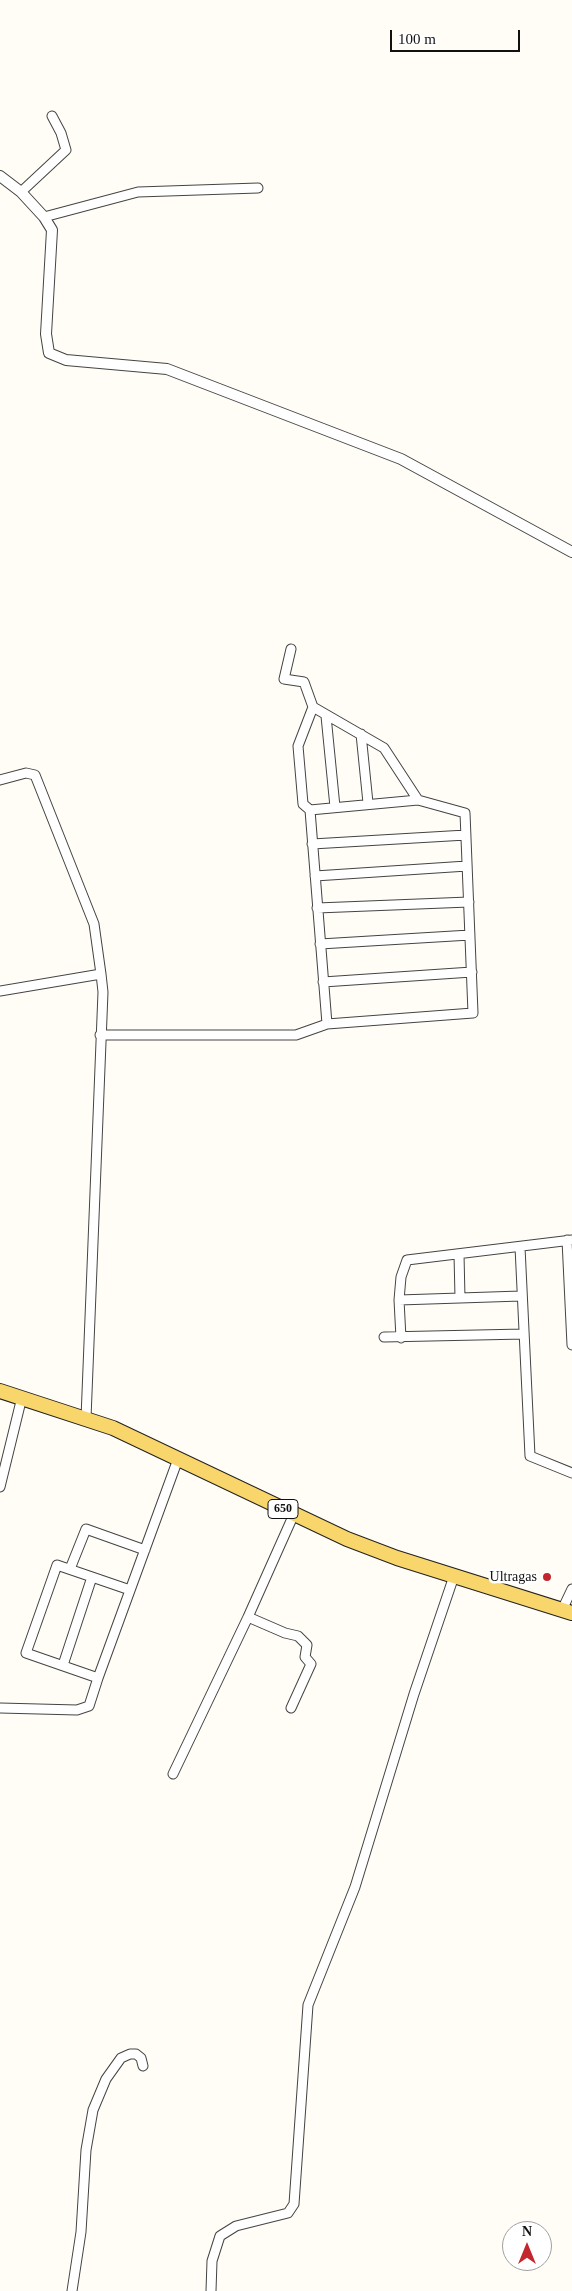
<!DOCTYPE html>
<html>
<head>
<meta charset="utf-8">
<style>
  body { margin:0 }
  #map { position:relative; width:572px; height:2291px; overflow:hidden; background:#fffdf5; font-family:Georgia,serif }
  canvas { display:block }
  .north { position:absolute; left:502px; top:2221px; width:50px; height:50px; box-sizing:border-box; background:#fff; border:1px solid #a0a0a0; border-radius:50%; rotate:0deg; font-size:14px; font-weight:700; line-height:20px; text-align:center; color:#111 }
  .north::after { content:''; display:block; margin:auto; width:18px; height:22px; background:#c4262e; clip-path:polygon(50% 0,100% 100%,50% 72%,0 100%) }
  .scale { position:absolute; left:390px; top:30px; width:130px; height:22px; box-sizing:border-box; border:2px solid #111; border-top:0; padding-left:6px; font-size:15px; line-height:18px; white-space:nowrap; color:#111; -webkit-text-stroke:4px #fff; paint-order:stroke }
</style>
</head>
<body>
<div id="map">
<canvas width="572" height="2291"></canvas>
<div class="north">N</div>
<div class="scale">100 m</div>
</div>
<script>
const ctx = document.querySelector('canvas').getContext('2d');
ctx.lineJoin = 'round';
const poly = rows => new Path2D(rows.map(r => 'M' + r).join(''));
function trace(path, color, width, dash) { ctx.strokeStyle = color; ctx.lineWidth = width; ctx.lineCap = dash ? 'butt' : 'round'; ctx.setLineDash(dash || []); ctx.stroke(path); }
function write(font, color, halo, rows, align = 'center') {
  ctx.font = font + ' Georgia,serif'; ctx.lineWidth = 5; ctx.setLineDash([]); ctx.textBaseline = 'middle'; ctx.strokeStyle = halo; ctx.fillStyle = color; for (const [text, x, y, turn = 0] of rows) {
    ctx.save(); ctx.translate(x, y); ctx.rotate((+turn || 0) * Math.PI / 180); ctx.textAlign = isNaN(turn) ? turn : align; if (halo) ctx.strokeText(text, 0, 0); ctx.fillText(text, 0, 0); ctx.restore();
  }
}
const minor = poly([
  [21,192,66,150,61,133,52,116],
  [44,217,138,192,258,188],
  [291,649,284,679,304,682,313,707,384,748,418,800],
  [313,707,298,746,303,804,310,810,327,1024],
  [326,716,335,807],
  [361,734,368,803],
  [0,780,26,773,35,775,94,924,101,974,103,992,86,1418],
  [312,844,466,835],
  [315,876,467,866],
  [317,908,469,902],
  [320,944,470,935],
  [323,982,472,972],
  [0,991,101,974],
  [100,1035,296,1035,327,1024,473,1013,465,813,418,800,310,810],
  [567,1240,572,1345],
  [520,1247,530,1456,572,1473],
  [459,1254,460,1298],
  [399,1300,521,1296],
  [384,1337,524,1334],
  [401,1338,399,1300,401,1277,407,1260,572,1240],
  [0,1487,22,1397],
  [70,1569,86,1529,145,1550],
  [562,1610,572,1589],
  [248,1617,285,1633,298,1636,307,1645,305,1657,311,1664,291,1708],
  [63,1665,92,1577],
  [98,1678,26,1653,57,1565,130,1590],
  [0,1708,77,1710,89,1706,98,1678,178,1459],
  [173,1774,248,1617,294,1514],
  [72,2291,81,2232,86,2150,93,2110,106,2079,121,2058,130,2054,136,2054,141,2058,143,2066],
  [211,2291,212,2261,220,2236,236,2226,288,2213,294,2204,308,2005,355,1887,414,1694,454,1576]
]);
const tertiary = poly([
  [0,176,21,192,44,217,52,230,46,334,49,353,66,360,167,369,401,459,572,552]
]);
const primary = poly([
  [0,1391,113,1428,347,1539,397,1558,572,1613]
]);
const markers = [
  [547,1577,5,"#c4262e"]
];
const shields = [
  [283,1509,30]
];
const shieldNames = [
  ["650",283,1509]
];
const poiNames = [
  ["Ultragas",537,1577]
];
trace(minor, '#444', 11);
trace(tertiary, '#444', 12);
trace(primary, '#222', 16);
trace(minor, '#fff', 9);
trace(tertiary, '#fff', 10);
trace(primary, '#f9d66b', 14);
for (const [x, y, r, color] of markers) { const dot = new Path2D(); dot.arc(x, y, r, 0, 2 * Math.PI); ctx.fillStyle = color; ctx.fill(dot); trace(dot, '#fff', 2); }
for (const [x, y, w] of shields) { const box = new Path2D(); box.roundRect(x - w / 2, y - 9.5, w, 19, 4); ctx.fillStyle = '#fff'; ctx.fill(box); trace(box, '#111', 1); }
write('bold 12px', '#111', null, shieldNames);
write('14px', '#111', '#fff', poiNames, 'right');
</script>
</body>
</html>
